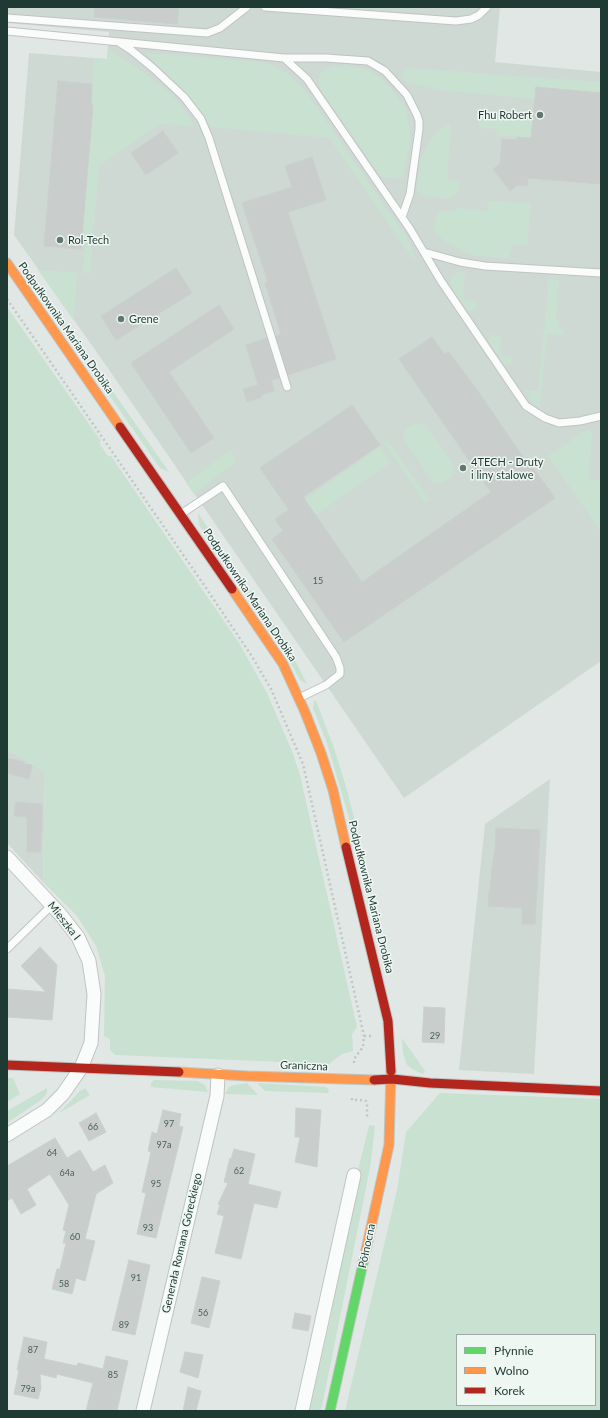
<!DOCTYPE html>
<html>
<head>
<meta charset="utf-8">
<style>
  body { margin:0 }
  #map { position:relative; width:608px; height:1418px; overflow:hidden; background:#e1e7e4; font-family:Lato,sans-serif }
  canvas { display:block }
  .frame { position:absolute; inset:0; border:8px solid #1f3a33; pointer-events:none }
  .legend { position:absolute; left:456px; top:1334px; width:140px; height:72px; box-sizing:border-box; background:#eff7f3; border:1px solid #9caba6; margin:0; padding:5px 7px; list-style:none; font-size:12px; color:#1f3a33 }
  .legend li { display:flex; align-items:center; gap:8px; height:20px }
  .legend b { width:20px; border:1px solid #9caba6 }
</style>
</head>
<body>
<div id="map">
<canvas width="608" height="1418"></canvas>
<div class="frame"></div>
<ul class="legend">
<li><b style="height:5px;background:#63d668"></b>Płynnie</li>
<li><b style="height:5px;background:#ff974d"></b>Wolno</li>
<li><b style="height:5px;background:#b3261e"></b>Korek</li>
</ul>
</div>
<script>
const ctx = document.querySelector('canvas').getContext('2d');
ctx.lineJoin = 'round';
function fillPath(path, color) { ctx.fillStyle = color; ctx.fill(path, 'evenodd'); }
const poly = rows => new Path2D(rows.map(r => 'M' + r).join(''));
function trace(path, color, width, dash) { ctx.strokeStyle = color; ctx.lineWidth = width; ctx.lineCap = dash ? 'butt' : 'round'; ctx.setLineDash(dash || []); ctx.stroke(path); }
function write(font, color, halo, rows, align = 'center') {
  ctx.font = font + ' Lato,sans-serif'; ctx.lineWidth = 3; ctx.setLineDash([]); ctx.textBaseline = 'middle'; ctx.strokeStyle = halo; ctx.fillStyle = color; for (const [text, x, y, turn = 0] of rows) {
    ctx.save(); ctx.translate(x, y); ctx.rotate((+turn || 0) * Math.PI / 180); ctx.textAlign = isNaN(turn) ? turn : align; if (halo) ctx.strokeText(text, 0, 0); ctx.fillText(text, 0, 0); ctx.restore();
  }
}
const built = poly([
  [7,7,500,7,495,62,601,72,601,661,404,798,105,364,14,235,29,53,107,59,109,32,7,23],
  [7,749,45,772,43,882,7,843],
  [550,779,534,1074,459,1070,485,824]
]);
const green = poly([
  [108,49,134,66,165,89,181,105,194,126,160,124,99,166,90,273,83,273,85,245,81,245,94,58,107,59],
  [146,53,260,62,273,66,287,73,305,91,316,106,407,238,416,261,415,262,329,138,211,127,192,99],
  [336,66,344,66,361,68,373,73,382,79,391,89,404,106,408,118,410,131,409,147,403,178,382,178,320,89,319,79,320,73,325,69],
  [408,68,601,82,601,93,536,87,535,99,438,90,407,82,402,77,403,71],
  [489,113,533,115,531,138,496,135,497,129,481,128,479,126,480,115],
  [447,123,451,125,447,180,460,181,459,189,453,197,449,199,423,196,417,192,417,187,421,159,429,143,436,133],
  [488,201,531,203,527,245,513,245,508,259,476,256,464,252,443,240,433,230,438,211,451,211,460,208,487,211],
  [25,264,88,355,83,357,23,269],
  [38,270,77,273,74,321],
  [465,271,463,300,475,301,477,306,474,310,471,311,468,311,452,288,450,280,455,274],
  [549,279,559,280,556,320,559,322,559,329,564,330,563,336,547,334,540,407,535,405,530,400,525,390,538,391],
  [7,307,101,441,99,443,108,456,111,456,239,643,267,693,292,751,300,775,357,1027,352,1034,353,1051,342,1054,329,1064,115,1055,110,1050,110,1039,104,1036,105,976,96,946,77,916,43,882,45,772,7,749],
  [490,335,501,336,500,355,513,357,511,364,507,365,504,364,489,342,488,339],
  [96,367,169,472,160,468,93,372],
  [419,424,425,425,452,462,455,473,444,482,440,483,433,482,403,439,407,428,411,425],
  [586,430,588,430,592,434,589,478,589,480,601,481,601,532,548,456],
  [387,440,429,499,426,504,384,443],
  [380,447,391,462,316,515,304,500],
  [230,450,237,461,194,494,186,483],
  [198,513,278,631,291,652,307,684,300,680,285,652,257,608,199,525],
  [314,701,316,701,334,748,347,790,363,854,358,848,327,743,313,708],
  [402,1038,425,1071,423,1074,412,1069,407,1065,403,1053],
  [7,1078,13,1078,20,1094,7,1102],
  [154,1080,197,1081,205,1085,208,1092,151,1087,151,1083],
  [247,1083,258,1095,225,1094,229,1087,234,1085],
  [257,1083,326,1087,329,1090,328,1093,265,1091],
  [47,1088,47,1093,41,1100,7,1123,7,1111],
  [85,1088,90,1095,59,1113,80,1091],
  [440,1093,601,1099,601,1411,345,1411,397,1190,406,1132],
  [457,1335,595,1335,595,1405,457,1405],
  [371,1125,375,1126,370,1168,333,1352,321,1411,309,1411,331,1316,336,1278,356,1178,369,1126]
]);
const building = poly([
  [95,7,179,7,177,24,94,17,95,7],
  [58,81,92,84,91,105,93,105,81,249,44,246,58,81],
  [536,87,601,93,601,184,528,178,527,186,518,185,510,191,493,169,500,164,502,139,517,140,517,137,531,138,536,87],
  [163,131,178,153,146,175,131,153,163,131],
  [312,157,326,200,288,212,336,359,288,375,276,336,281,334,265,283,268,282,242,203,292,187,285,166,312,157],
  [176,268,192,293,116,340,101,316,176,268],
  [219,305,234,329,169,372,214,438,191,453,131,363,219,305],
  [432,337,444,354,449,352,480,394,525,460,531,465,555,498,344,642,272,539,283,531,275,519,289,510,260,468,352,405,380,445,303,497,362,582,491,492,399,359,432,337],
  [267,338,279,378,271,380,274,391,261,395,262,397,247,402,243,389,258,385,246,345,267,338],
  [7,758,24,762,23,764,32,765,29,779,7,773,7,758],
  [16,802,42,804,42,833,41,833,41,852,27,852,27,817,14,816,16,802],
  [496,828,540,830,535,924,522,924,522,908,488,906,489,891,490,891,492,868,495,849,496,828],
  [40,947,57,965,52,1020,7,1017,7,989,46,992,21,966,40,947],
  [424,1007,445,1008,444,1043,422,1042,424,1007],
  [296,1108,321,1110,317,1167,295,1162,300,1137,295,1137,296,1108],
  [163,1110,181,1114,179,1126,183,1127,156,1238,137,1234,146,1193,142,1192,151,1152,148,1151,152,1132,157,1134,163,1110],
  [96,1113,106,1132,89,1141,79,1123,96,1113],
  [55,1138,67,1158,80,1150,93,1172,105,1165,113,1183,96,1194,85,1239,95,1241,85,1281,76,1278,72,1294,52,1289,57,1269,60,1269,66,1243,63,1243,66,1231,63,1230,69,1205,50,1174,27,1189,36,1205,21,1214,12,1198,7,1201,7,1166,55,1138],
  [234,1149,255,1154,248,1184,281,1192,277,1208,254,1203,241,1259,215,1253,224,1216,217,1214,220,1205,218,1204,228,1183,224,1182,230,1158,231,1159,234,1149],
  [129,1260,150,1265,135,1335,112,1330,129,1260],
  [202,1277,220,1281,209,1328,191,1323,202,1277],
  [295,1313,311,1316,308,1331,292,1328,295,1313],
  [24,1337,47,1342,44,1359,77,1366,78,1363,103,1369,106,1356,128,1361,117,1411,86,1411,93,1383,57,1374,56,1378,40,1374,41,1388,38,1399,14,1394,19,1370,17,1370,24,1337],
  [185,1352,203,1355,198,1378,180,1372,185,1352],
  [188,1387,201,1391,196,1411,183,1411,188,1387]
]);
const path = poly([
  [7,299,206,588,251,655,271,689,303,764,364,1036],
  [354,1063,354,1059,363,1047,364,1036,372,1036],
  [352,1098,352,1100,364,1100,366,1101,367,1104,367,1118]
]);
const lane = poly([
  [265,7,456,21,471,19,479,15,487,7],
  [7,18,207,33,220,28,247,7],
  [7,31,284,58,307,79,410,229,441,281,526,406,545,418,559,423,580,421,601,416],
  [120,43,131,50,153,68,184,97,201,119,209,138,287,387],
  [284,58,326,58,368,61,385,71,407,95,417,115,419,121,419,129,410,194,402,217],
  [424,252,460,262,485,266,601,273],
  [181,514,223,486,336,657,340,668,340,674,326,685,299,698],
  [7,949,52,905]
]);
const street = poly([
  [7,857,60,914,78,937,89,961,94,994,91,1043,81,1068,63,1094,47,1110,7,1135],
  [143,1411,217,1096,218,1075],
  [302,1411,354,1175]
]);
const fast = poly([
  [330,1411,366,1250]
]);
const slow = poly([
  [7,263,120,427],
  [232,589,283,664,305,712,321,753,333,790,346,847],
  [179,1072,247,1076,374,1080],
  [366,1250,389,1145,391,1071]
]);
const jam = poly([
  [120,427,232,589],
  [346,847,388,1021,391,1071],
  [7,1065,179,1072],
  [374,1080,392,1079,430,1083,601,1091]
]);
const markers = [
  [540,115,4,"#637771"],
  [60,240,4,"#637771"],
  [121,319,4,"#637771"],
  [463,468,4,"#637771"]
];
const numberNames = [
  ["15",318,581],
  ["29",435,1036],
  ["97",169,1124],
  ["66",93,1127],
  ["97a",164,1145],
  ["64",52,1153],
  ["62",239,1171],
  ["64a",67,1173],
  ["95",156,1184],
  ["93",148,1228],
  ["60",75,1237],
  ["91",136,1278],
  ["58",64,1284],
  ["56",203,1313],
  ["89",124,1325],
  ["87",33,1350],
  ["85",113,1375],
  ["79a",28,1389]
];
const poiNames = [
  ["Fhu Robert",532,115,"right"],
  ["Rol-Tech",68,240],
  ["Grene",129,319],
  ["4TECH - Druty",471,462],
  ["i liny stalowe",471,475]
];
const streetNames = [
  ["Podpułkownika Mariana Drobika",66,328,55],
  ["Podpułkownika Mariana Drobika",250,595,56],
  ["Podpułkownika Mariana Drobika",371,897,76],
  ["Mieszka I",64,921,52],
  ["Graniczna",304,1066,2],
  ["Generała Romana Góreckiego",182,1243,-77],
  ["Północna",367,1246,-78]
];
fillPath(built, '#cfd9d4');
fillPath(green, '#c9e1d1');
fillPath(building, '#c9cecc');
trace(building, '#cad0cd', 1);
trace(lane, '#bec4c1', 9);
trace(street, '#bec4c1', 15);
trace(fast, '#bdc5c2', 11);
trace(slow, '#bdc5c2', 11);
trace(jam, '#bdc5c2', 11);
trace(path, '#bfc7c5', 2.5, [2, 3]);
trace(lane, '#fafbfb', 7);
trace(street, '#fafbfb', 13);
trace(fast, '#63d668', 9);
trace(slow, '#ff974d', 9);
trace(jam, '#b3261e', 9);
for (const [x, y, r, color] of markers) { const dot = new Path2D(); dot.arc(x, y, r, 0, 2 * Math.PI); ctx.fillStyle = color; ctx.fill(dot); trace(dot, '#eff7f3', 1.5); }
write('9px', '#4a605a', null, numberNames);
write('11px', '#1f3a33', '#eff7f3', poiNames, 'left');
write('11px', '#1f3a33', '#eff7f3', streetNames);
</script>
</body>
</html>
